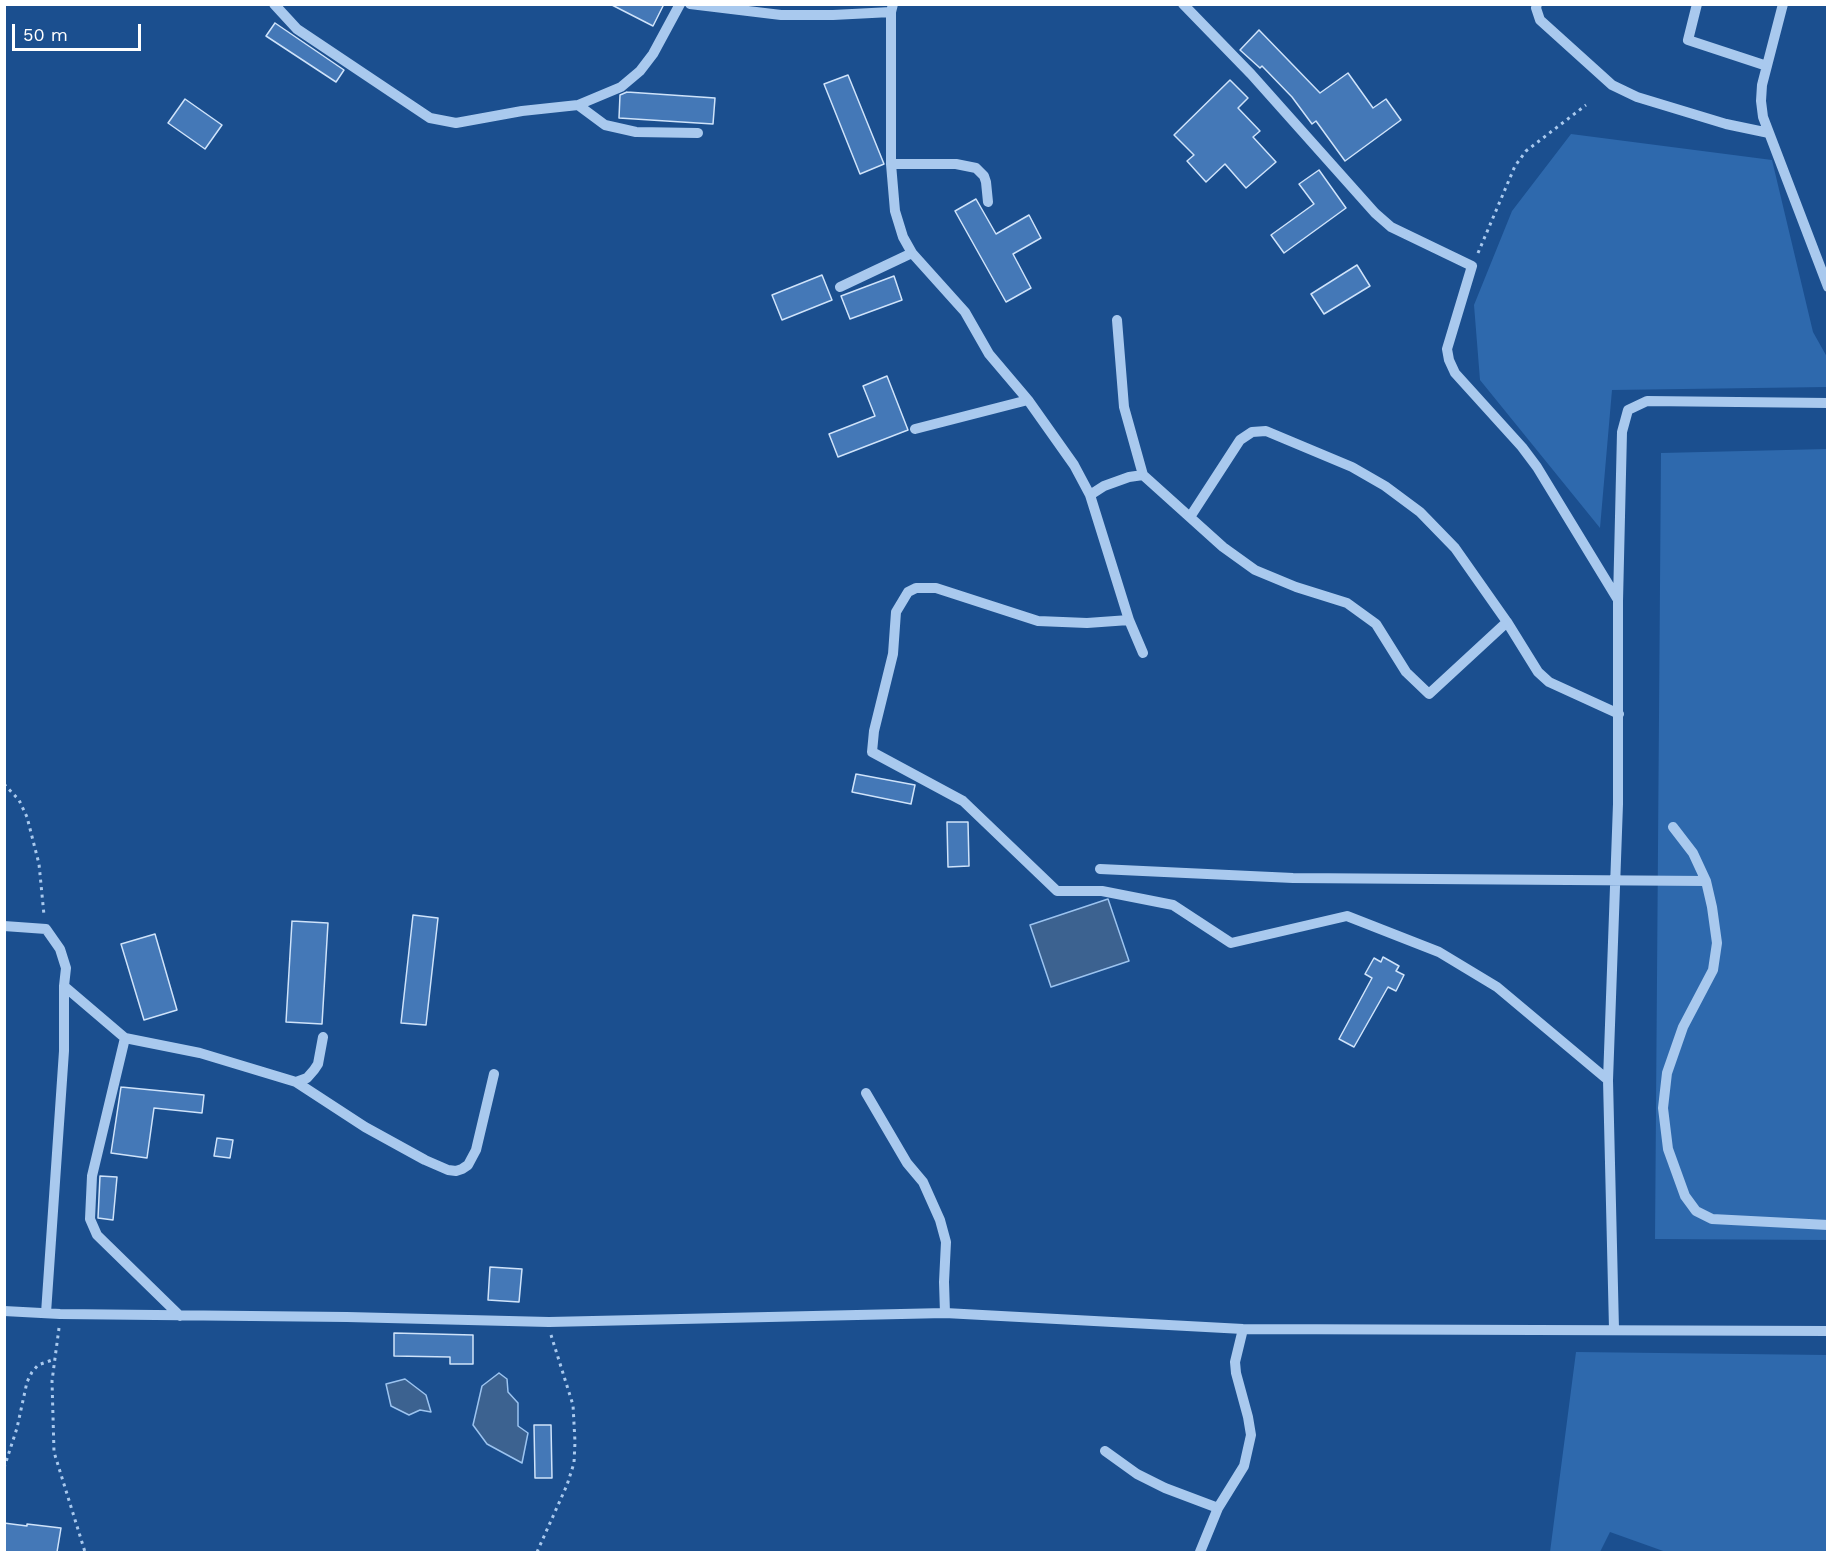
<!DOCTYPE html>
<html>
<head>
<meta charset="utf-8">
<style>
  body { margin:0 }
  #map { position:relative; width:1832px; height:1557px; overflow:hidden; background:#1b4f8f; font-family:"Work Sans",sans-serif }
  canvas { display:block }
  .frame { position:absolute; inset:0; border:6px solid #fff; pointer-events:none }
  .scale { position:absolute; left:12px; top:24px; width:129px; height:27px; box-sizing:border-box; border:3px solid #fff; border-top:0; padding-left:8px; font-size:18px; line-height:21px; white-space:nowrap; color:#fff; -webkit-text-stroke:4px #1b4f8f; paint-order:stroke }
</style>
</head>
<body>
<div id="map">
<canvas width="1832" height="1557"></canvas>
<div class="frame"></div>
<div class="scale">50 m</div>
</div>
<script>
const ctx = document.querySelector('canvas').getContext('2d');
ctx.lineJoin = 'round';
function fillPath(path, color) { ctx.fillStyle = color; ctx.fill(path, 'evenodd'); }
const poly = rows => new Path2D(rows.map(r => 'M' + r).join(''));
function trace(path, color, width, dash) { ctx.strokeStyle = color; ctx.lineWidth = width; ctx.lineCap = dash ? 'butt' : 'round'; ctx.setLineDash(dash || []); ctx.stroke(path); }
const green = poly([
  [1571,134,1772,160,1813,332,1827,357,1827,387,1612,390,1600,528,1480,380,1474,305,1512,211],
  [1827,449,1827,1240,1655,1239,1661,453],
  [1576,1352,1827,1355,1827,1552,1666,1552,1610,1532,1600,1552,1550,1552]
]);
const water = poly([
  [1108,899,1129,961,1051,987,1030,925,1108,899],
  [499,1373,507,1379,508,1392,518,1403,518,1426,528,1433,522,1463,487,1444,473,1425,482,1386,499,1373],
  [405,1379,426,1395,431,1412,420,1410,409,1415,391,1406,386,1384,405,1379]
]);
const building = poly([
  [610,4,664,4,653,26,610,4],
  [275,23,344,70,336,82,266,36,275,23],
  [1259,30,1320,93,1348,73,1373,108,1386,99,1401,120,1345,161,1316,121,1312,124,1292,97,1262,66,1260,68,1240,50,1259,30],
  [848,75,884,164,860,174,824,84,848,75],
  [1230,80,1248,98,1238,108,1260,131,1253,137,1276,162,1246,188,1225,164,1206,182,1187,161,1194,155,1174,135,1230,80],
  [627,92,715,98,713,124,619,118,620,95,627,92],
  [185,99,222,125,205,149,168,123,185,99],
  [1319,170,1346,208,1284,253,1271,235,1314,204,1299,184,1319,170],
  [976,199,996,234,1029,215,1041,238,1013,254,1031,288,1006,302,955,211,976,199],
  [1357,265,1370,286,1324,314,1311,294,1357,265],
  [822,275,832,300,782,320,772,295,822,275],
  [894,276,902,300,850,319,841,296,894,276],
  [887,376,908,430,838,457,829,434,875,416,863,386,887,376],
  [856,774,915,785,911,804,852,792,856,774],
  [947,822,968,822,969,866,948,867,947,822],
  [413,915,438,918,426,1025,401,1023,413,915],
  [292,921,328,923,322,1024,286,1022,292,921],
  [155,934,177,1010,144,1020,121,944,155,934],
  [1383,957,1399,966,1396,971,1404,975,1396,991,1388,987,1354,1047,1339,1039,1372,978,1365,974,1374,958,1381,962,1383,957],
  [121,1087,204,1095,202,1113,154,1108,147,1158,111,1153,121,1087],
  [217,1138,233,1140,230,1158,214,1156,217,1138],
  [100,1176,117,1177,113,1220,98,1218,100,1176],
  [490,1267,522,1269,519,1302,488,1300,490,1267],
  [394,1333,473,1335,473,1364,450,1364,450,1357,394,1356,394,1333],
  [534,1425,551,1425,552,1478,535,1478,534,1425],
  [4,1523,27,1526,27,1524,61,1528,57,1552,4,1552,4,1523]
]);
const path = poly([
  [1478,253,1515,166,1526,151,1586,105],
  [4,784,19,800,27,817,39,864,44,915],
  [59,1328,52,1381,54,1452,85,1552],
  [4,1468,17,1428,27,1382,32,1372,38,1365,55,1359],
  [537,1552,567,1485,574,1463,575,1442,573,1405,551,1335]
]);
const minor = poly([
  [274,4,297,29,430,118,456,123,522,111,578,105,621,87,640,71,653,54,680,4],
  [690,4,781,15,833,15,891,12],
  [893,4,891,12,891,164,895,211,903,237,912,253,965,312,989,354,1028,400,1074,465,1090,495,1129,620,1143,653],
  [1183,4,1251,74,1375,213,1391,227,1472,266,1447,349,1449,360,1455,373,1522,447,1537,467,1618,600],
  [1537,4,1536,8,1540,20,1612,85,1637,97,1726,124,1769,133],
  [1697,4,1688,40,1767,66],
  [1783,4,1762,85,1761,101,1763,117,1828,287],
  [578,105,605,125,636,132,698,133],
  [891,164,956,164,976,168,984,176,986,182,988,202],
  [840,287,912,253],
  [1117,320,1124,407,1143,475],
  [915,429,1028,400],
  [1090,495,1104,486,1129,477,1143,475,1223,547,1255,570,1296,587,1347,603,1376,624,1406,672,1429,694,1507,622,1538,672,1549,682,1619,714],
  [1190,517,1240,440,1252,432,1266,431,1352,467,1385,486,1420,512,1455,548,1507,622],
  [1129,620,1087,623,1038,621,936,588,916,588,908,592,896,612,893,654,874,731,872,752,963,801,1057,891,1102,891,1173,905,1231,943,1347,916,1439,952,1497,987,1608,1080],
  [1673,827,1693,853,1706,881,1712,907,1717,943,1713,970,1683,1027,1667,1073,1663,1108,1668,1149,1685,1196,1696,1211,1712,1219,1828,1225],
  [1100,869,1293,878,1706,881],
  [4,926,46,929,60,949,66,968,64,986,64,1051,46,1313],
  [64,986,125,1038],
  [296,1082,365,1127,425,1160,448,1170,456,1171,462,1169,468,1165,476,1150,494,1074],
  [866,1093,907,1163,923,1182,940,1220,946,1242,944,1282,945,1313],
  [4,1311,60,1314,347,1317,549,1322,945,1313,1243,1329,1828,1331],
  [180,1316,97,1235,90,1219,92,1176,125,1038,200,1053,296,1082,307,1078,314,1070,318,1064,323,1037],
  [1614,1329,1608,1080,1618,804,1618,601,1622,432,1628,410,1647,401,1828,403],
  [1105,1451,1137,1474,1165,1488,1218,1508],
  [1200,1552,1218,1508,1244,1466,1251,1435,1248,1417,1236,1373,1235,1362,1243,1329]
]);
fillPath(green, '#2e69ad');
fillPath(water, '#3c6290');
trace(water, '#9cc4f0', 1.5);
fillPath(building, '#4478b7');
trace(building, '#cfe3fa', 1.5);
trace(path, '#a9c9ee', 3, [3, 4.5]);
trace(minor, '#a9c9ee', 10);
</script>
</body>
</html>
